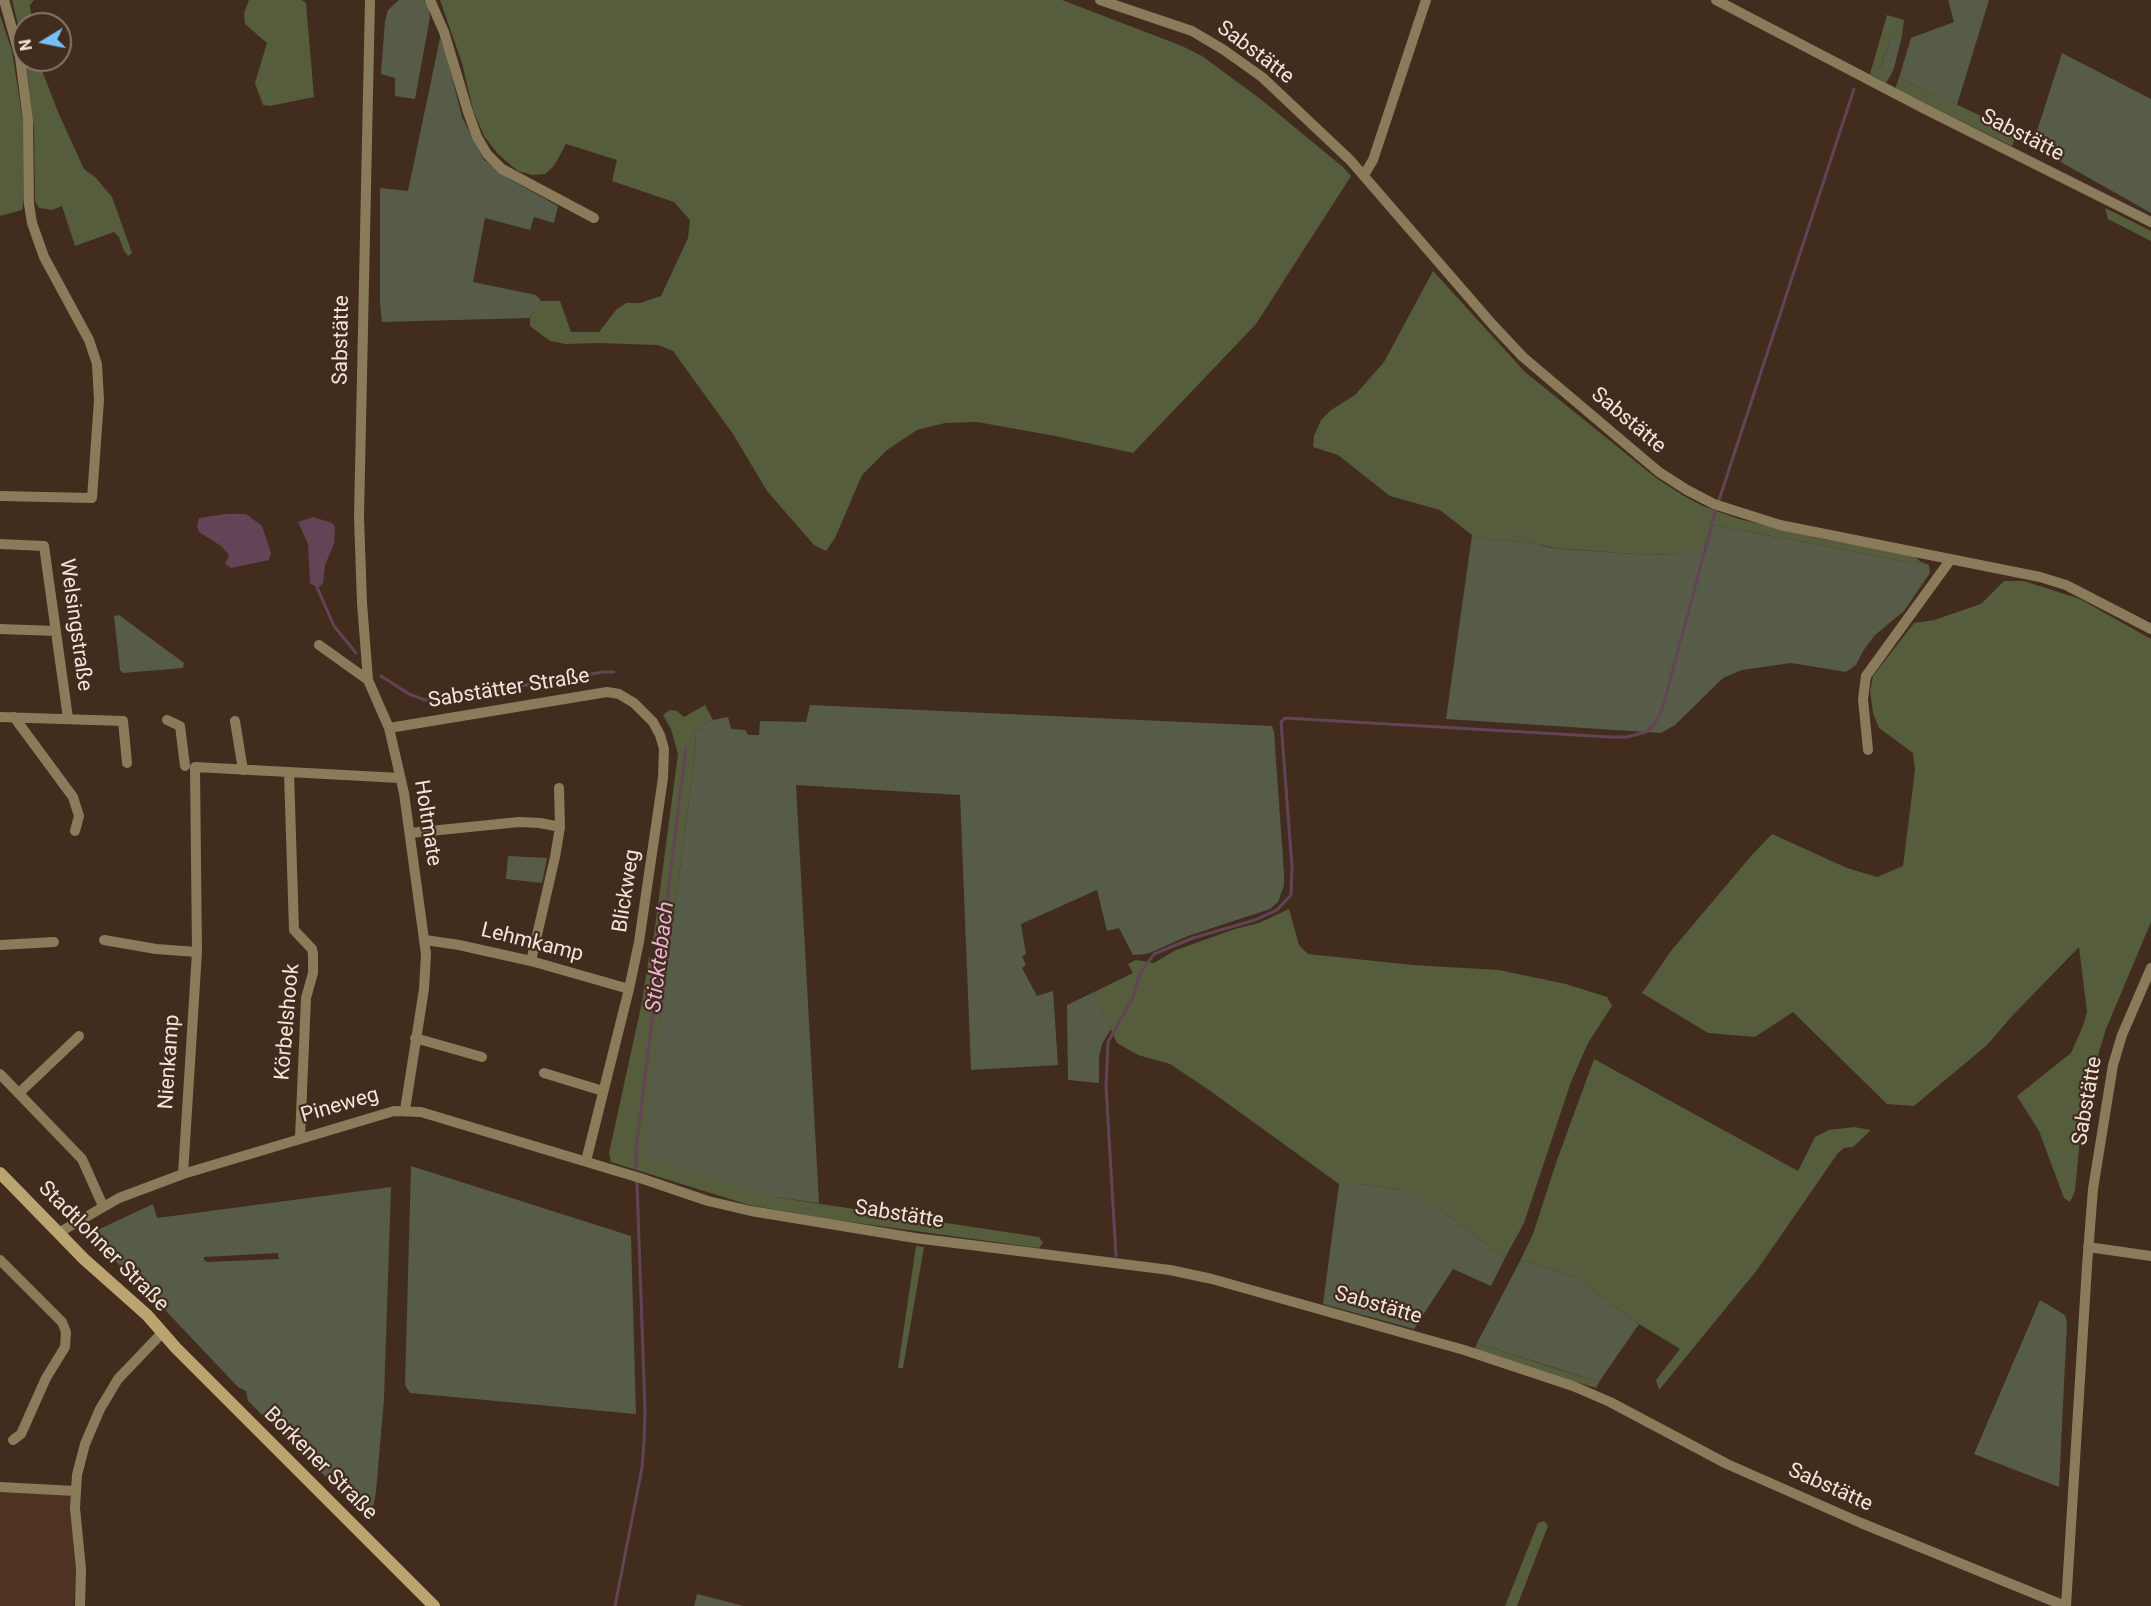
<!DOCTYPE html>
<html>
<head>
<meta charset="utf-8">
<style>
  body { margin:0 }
  #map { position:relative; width:2151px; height:1606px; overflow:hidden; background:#412c1e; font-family:Roboto,sans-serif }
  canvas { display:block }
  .north { position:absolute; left:12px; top:12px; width:60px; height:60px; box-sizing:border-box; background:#412c1e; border:2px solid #88766a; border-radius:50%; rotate:260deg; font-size:16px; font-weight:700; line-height:24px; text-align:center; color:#f3e5dc }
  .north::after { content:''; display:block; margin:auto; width:21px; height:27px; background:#77c0f7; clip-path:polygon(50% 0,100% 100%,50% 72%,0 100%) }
</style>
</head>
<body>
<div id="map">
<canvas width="2151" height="1606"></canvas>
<div class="north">N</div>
</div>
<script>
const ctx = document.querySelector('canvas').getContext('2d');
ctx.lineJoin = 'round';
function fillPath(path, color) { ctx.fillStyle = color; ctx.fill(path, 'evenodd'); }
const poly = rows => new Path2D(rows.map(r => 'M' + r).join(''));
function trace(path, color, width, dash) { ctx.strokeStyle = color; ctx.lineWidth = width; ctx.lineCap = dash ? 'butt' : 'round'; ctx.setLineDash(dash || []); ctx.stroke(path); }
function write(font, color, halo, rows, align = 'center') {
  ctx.font = font + ' Roboto,sans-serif'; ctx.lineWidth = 4.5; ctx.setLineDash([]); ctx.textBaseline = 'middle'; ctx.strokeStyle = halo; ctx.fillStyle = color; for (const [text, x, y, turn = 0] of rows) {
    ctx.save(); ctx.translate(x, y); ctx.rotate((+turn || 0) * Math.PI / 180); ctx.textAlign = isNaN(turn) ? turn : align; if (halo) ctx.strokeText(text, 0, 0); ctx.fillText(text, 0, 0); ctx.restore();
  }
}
const built = poly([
  [0,1491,70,1495,76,1582,73,1606,0,1606]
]);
const green = poly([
  [399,0,424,0,429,8,430,17,415,99,395,96,395,78,381,74,385,21,388,10],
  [1948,0,1989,0,1957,105,1899,78,1911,38,1954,22],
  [1902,36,1895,64,1892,73,1881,67,1891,37],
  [440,38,447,57,462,117,483,159,511,180,558,206,554,223,534,217,530,230,485,218,473,282,536,295,541,301,530,318,382,322,380,303,380,188,408,191],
  [2062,53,2151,99,2151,213,2036,148,2034,140],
  [1715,525,1913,563,1921,562,1929,565,1930,573,1904,611,1875,635,1863,651,1856,665,1846,672,1791,663,1742,670,1723,678,1675,725,1661,733,1446,719,1472,535,1488,539,1534,543,1551,548,1648,555,1675,554,1707,545],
  [119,615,184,663,183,668,123,673,120,670,114,616],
  [810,705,1272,726,1274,732,1284,873,1284,885,1278,902,1270,909,1188,936,1147,954,1133,955,1119,928,1107,931,1097,890,1021,924,1026,954,1022,956,1026,965,1022,968,1037,996,1053,991,1058,1065,971,1070,960,795,796,785,819,1203,775,1197,747,1191,642,1158,696,747,695,731,713,720,728,717,731,729,745,730,748,735,759,735,760,721,806,722],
  [508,856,547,858,542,883,506,879],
  [1094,992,1111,1029,1102,1044,1099,1057,1099,1083,1068,1080,1067,1005],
  [411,1166,631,1236,636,1414,410,1393,405,1385],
  [1339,1184,1360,1184,1398,1189,1418,1196,1446,1214,1505,1258,1491,1286,1453,1269,1414,1329,1323,1304],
  [391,1187,384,1399,376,1492,371,1517,367,1517,248,1401,246,1391,238,1387,165,1310,93,1239,91,1233,153,1204,157,1218],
  [278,1253,279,1259,207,1262,204,1260,204,1257],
  [1520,1261,1534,1263,1578,1278,1639,1324,1599,1382,1477,1343],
  [2040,1300,2065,1315,2067,1323,2059,1487,1974,1454],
  [697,1594,744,1606,694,1606]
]);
const forest = poly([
  [12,0,34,0,30,5,32,24,24,24,24,49],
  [249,0,302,0,306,3,314,97,270,106,263,105,255,83,267,43,245,24,244,13],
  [440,0,1062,0,1182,46,1202,56,1263,101,1344,168,1351,176,1256,324,1133,453,1055,436,977,422,945,423,917,430,887,450,862,475,835,538,826,551,814,545,767,491,733,434,673,351,658,345,598,343,566,344,550,341,530,326,530,318,541,301,560,301,571,332,599,332,616,310,626,303,640,303,661,296,688,238,690,220,674,202,612,181,617,160,566,144,554,166,545,174,532,175,518,171,498,154,484,136,473,110,462,63],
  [0,15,12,51,24,128,25,195,22,210,0,216],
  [1887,15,1904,20,1902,36,1891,37,1881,66,1892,73,1886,83,1870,74],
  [26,60,38,60,58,112,84,169,96,178,112,197,132,253,128,256,124,251,119,237,114,232,75,246,62,206,52,210,39,208,35,201,34,129],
  [1899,78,2018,133,2012,146,1895,89],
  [2105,208,2151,231,2151,241,2108,219],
  [1433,271,1525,372,1656,478,1684,496,1703,506,1739,519,1822,539,1913,555,1921,562,1913,563,1715,525,1708,545,1675,554,1647,555,1554,548,1534,543,1488,539,1472,535,1440,510,1390,496,1338,455,1313,447,1314,436,1321,420,1331,410,1355,395,1384,362],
  [2004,581,2024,581,2080,599,2151,639,2151,922,2106,1029,2090,1082,2080,1139,2075,1191,2070,1202,2064,1198,2039,1131,2017,1096,2071,1053,2083,1026,2087,1012,2079,947,2013,1015,1986,1046,1914,1106,1887,1104,1793,1012,1755,1037,1708,1033,1642,993,1671,951,1751,856,1772,834,1847,868,1877,877,1903,866,1915,770,1913,753,1879,728,1873,713,1870,691,1873,676,1914,623,1934,620,1981,604],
  [705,705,713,720,695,731,696,747,670,945,653,942,678,754,671,729,663,715,670,710,677,711,684,717],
  [1289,909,1299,945,1308,954,1413,965,1499,970,1566,984,1607,997,1612,1006,1588,1043,1571,1082,1524,1223,1505,1258,1446,1214,1414,1195,1398,1189,1360,1184,1339,1184,1209,1090,1170,1064,1138,1055,1117,1043,1094,992,1133,973,1128,964,1136,960,1154,963,1176,950,1235,929,1259,923],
  [649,957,668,959,643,1158,775,1197,1039,1237,1043,1243,1039,1248,1031,1247,829,1219,749,1205,611,1162,609,1153,642,1002],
  [1594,1059,1798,1171,1815,1137,1829,1130,1854,1127,1871,1130,1853,1147,1844,1148,1838,1153,1757,1270,1659,1390,1656,1380,1680,1349,1639,1324,1578,1278,1534,1263,1520,1261,1533,1234,1556,1163],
  [916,1246,924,1247,903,1368,898,1368],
  [1477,1343,1557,1369,1599,1382,1596,1388,1573,1381,1475,1349],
  [1544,1521,1548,1526,1517,1606,1505,1606,1538,1523]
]);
const water = poly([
  [226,514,246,514,262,526,271,553,269,560,231,568,225,564,229,555,221,546,199,532,197,526,199,518],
  [313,517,332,523,335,527,334,544,325,565,323,584,319,587,310,584,308,544,298,522]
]);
const stream = poly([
  [1719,500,1854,89],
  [316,585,334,626,356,653],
  [381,676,409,694,425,700,444,699,603,672,614,672],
  [636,1167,636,1150,686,747],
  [1116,1256,1106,1086,1108,1042,1133,997,1139,975,1154,954,1193,938,1255,920,1277,910,1291,895,1292,867,1281,722,1285,718,1610,737,1627,737,1646,732,1653,726,1662,710,1716,509],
  [615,1606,642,1468,644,1441,645,1411,637,1183]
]);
const minor = poly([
  [430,0,444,32,468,112,477,137,487,154,502,169,594,218],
  [1100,0,1192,31,1224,50,1262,77,1350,160,1492,324,1523,357,1659,472,1687,490,1714,504,1780,525,2040,577,2066,585,2151,629],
  [1716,0,1923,108,2151,222],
  [1364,175,1373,160,1426,0],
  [0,496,92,498,99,400,97,364,89,340,44,257,32,223,29,204,28,120,20,57,4,0],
  [0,544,44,546,68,718],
  [0,629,56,631],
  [319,645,368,680,389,728,404,793,426,954,424,989,405,1110],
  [368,680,362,603,359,517,370,0],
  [0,717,123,721,127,763],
  [14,717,73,797,79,816,75,831],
  [167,720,180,726,185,766],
  [235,721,243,770],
  [389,728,607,692,619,694,634,703,653,722,660,735,664,749,663,778,639,942,629,989,586,1161],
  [1868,750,1863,699,1866,676,1951,559],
  [289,773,294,930,312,949,313,954,313,973,306,998,300,1138],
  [410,833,519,822,540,823,560,827],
  [104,940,156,949,197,952,183,1174],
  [425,940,459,945,531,961,629,989],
  [0,945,54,942],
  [197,952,195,767,400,778],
  [531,961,555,857,560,827,559,788],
  [415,1038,482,1057],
  [544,1073,603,1091],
  [0,1074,82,1159,103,1206],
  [19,1093,79,1036],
  [60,1232,119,1198,183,1174,394,1111,421,1112,640,1178,708,1201,751,1211,915,1238,1170,1270,1212,1279,1464,1350,1573,1386,1610,1402,1727,1464,1861,1523,2065,1606],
  [2088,1247,2151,1256],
  [0,1260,62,1322,66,1332,65,1347,46,1378,21,1434,13,1440],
  [0,1487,75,1491],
  [80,1606,81,1569,75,1508,77,1475,85,1444,100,1409,118,1379,162,1333],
  [2066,1606,2087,1266,2093,1189,2113,1065,2122,1035,2151,968]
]);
const secondary = poly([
  [0,1173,84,1259,147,1315,176,1348,434,1606]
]);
const streetNames = [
  ["Sabstätte",1255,53,37],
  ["Sabstätte",2022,136,27],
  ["Sabstätte",342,340,-89],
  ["Sabstätte",1628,421,40],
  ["Welsingstraße",75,625,82],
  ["Sabstätter Straße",509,689,-9],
  ["Holtmate",427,823,81],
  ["Blickweg",627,891,-81],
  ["Lehmkamp",532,943,14],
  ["Körbelshook",288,1022,-85],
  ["Nienkamp",170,1062,-86],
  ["Sabstätte",2088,1101,-80],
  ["Pineweg",340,1106,-16],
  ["Sabstätte",899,1215,9],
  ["Stadtlohner Straße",103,1247,45],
  ["Sabstätte",1378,1306,16],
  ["Borkener Straße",320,1464,45],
  ["Sabstätte",1830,1488,24]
];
const waterNames = [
  ["Sticktebach",661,957,-83]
];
fillPath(built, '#4f3322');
fillPath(green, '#565c47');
fillPath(forest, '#555d3d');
fillPath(water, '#634456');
trace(stream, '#634456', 3);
trace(minor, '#8a7b5b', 10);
trace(secondary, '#bca470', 12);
write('21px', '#f3e5dc', '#412c1e', streetNames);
write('italic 22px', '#edb2d4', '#412c1e', waterNames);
</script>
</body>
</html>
